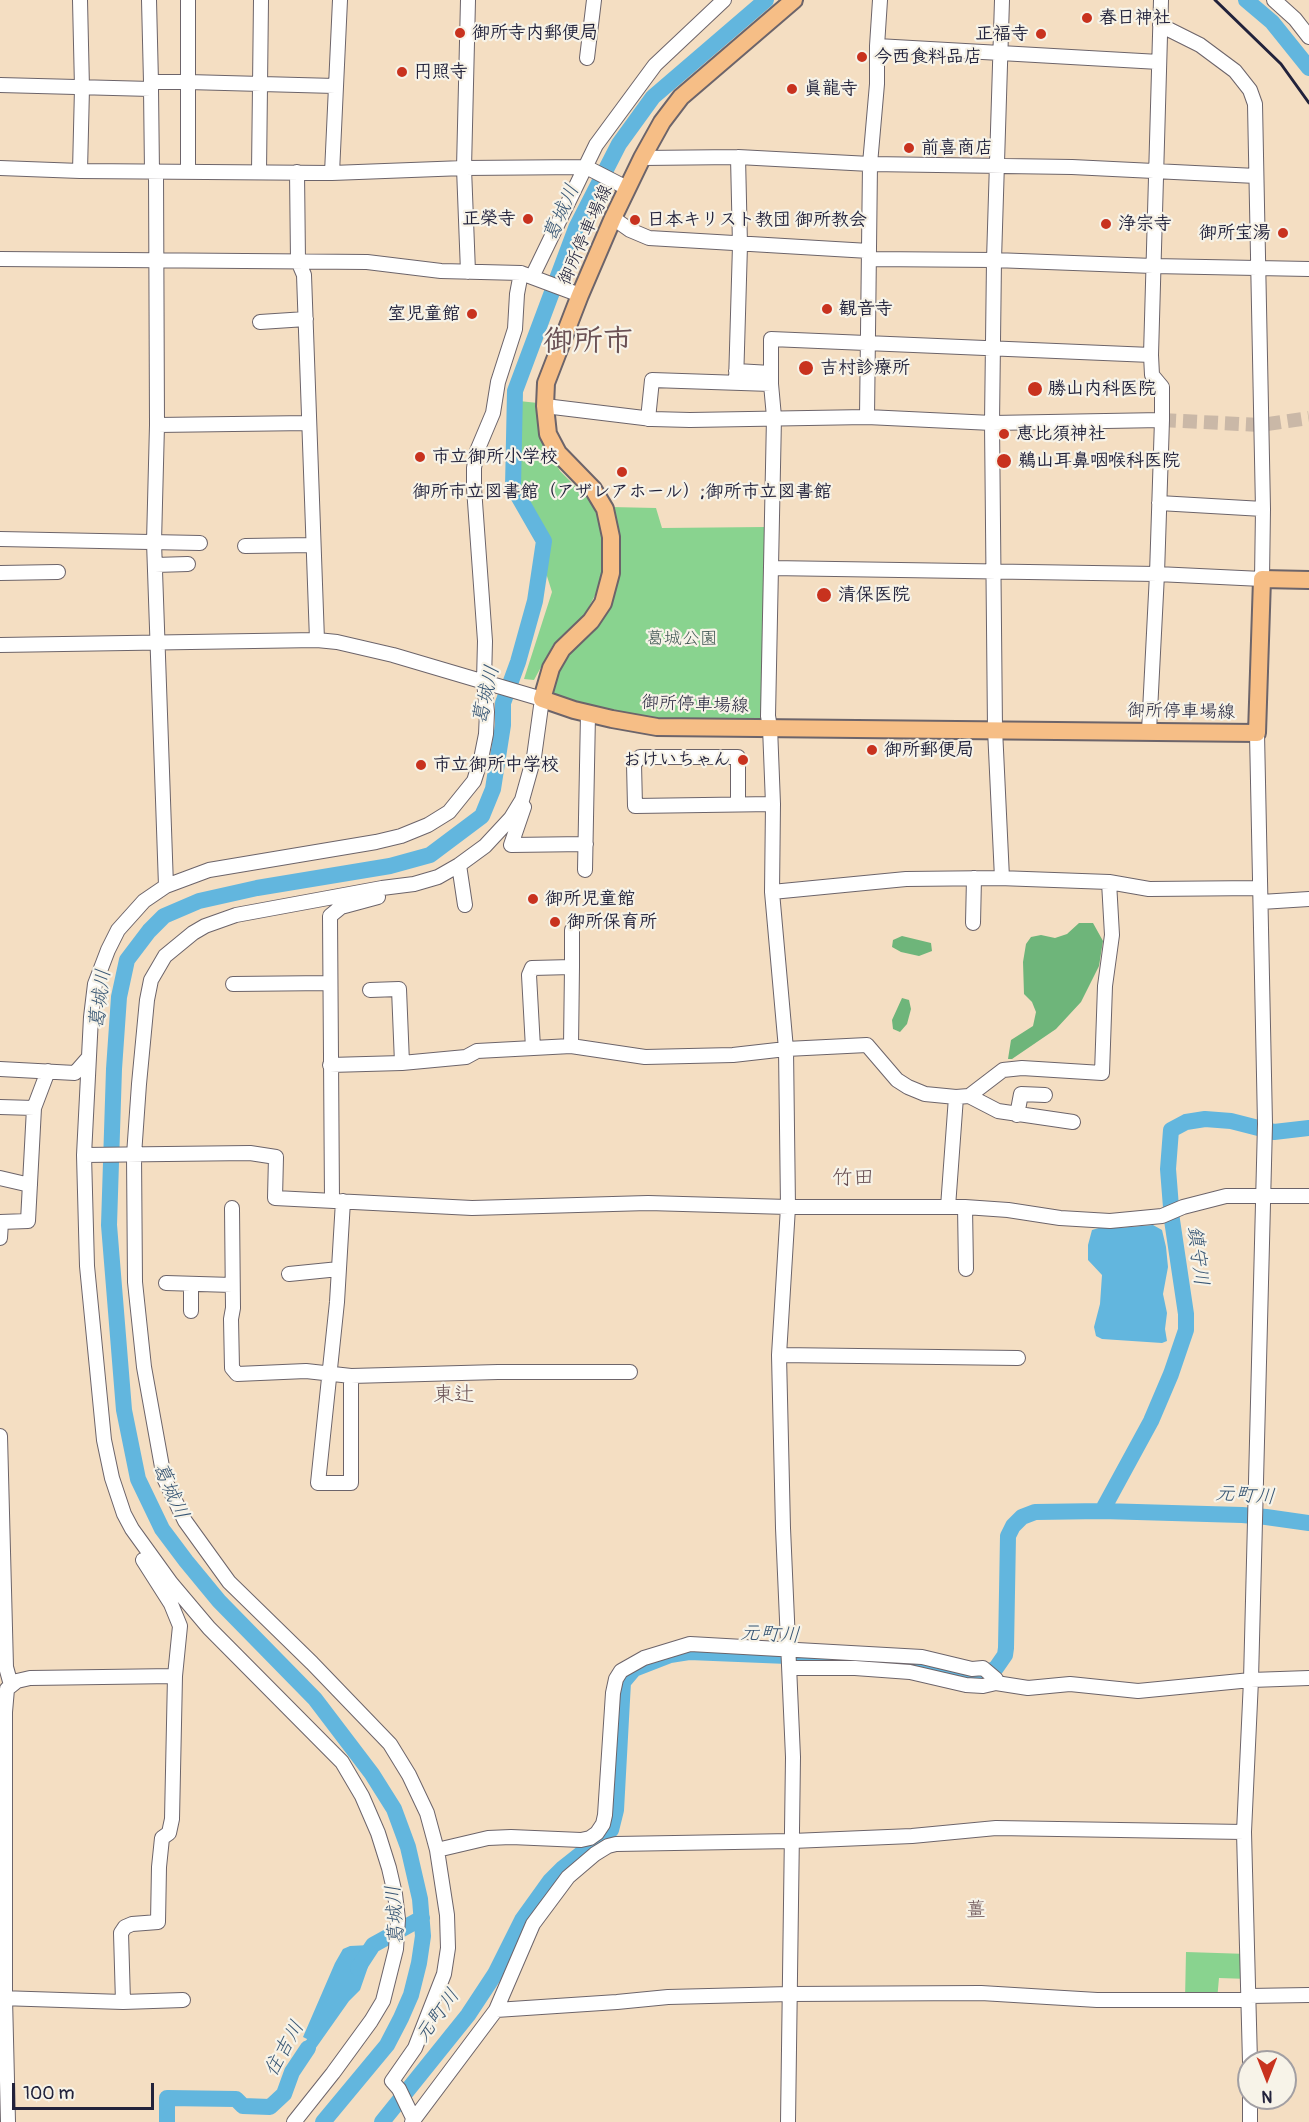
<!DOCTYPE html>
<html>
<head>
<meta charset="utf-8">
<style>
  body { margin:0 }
  #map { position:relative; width:1309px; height:2122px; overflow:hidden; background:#f4dec2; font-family:Pangolin,sans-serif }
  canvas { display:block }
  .north { position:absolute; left:1237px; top:2050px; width:60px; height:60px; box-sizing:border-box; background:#f7f3e8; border:2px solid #a29fa3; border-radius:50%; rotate:180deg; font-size:16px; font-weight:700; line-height:24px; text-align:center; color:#22223b }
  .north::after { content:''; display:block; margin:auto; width:21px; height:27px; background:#c8321e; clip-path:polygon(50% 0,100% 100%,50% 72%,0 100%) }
  .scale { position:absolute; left:12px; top:2083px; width:142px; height:27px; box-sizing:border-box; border:3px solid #22223b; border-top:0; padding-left:8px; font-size:18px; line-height:21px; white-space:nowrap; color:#22223b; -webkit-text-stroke:4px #f7f3e8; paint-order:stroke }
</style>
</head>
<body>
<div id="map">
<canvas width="1309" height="2122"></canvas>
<div class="north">N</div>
<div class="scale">100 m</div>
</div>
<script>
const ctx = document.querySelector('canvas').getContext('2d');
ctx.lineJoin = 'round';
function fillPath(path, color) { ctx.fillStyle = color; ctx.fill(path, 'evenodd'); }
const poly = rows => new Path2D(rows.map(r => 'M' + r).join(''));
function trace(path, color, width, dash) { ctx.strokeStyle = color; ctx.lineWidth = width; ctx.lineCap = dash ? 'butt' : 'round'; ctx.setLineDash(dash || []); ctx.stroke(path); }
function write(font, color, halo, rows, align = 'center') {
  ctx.font = font + ' Pangolin,"Klee One",sans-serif'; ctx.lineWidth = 4.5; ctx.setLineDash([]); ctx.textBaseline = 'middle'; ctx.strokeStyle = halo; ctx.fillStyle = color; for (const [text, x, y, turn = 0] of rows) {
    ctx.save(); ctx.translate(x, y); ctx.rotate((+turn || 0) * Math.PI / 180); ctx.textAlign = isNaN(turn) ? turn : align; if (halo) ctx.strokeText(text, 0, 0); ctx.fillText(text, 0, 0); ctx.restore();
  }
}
const green = poly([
  [519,401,538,403,538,430,560,471,593,504,604,536,601,584,584,616,553,645,534,680,524,679,552,592,546,573,546,532,527,514,512,458],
  [611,507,656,508,662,528,765,527,761,719,658,722,579,706,554,696,554,679,562,660,602,616],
  [1186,1952,1248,1954,1249,1979,1219,1978,1217,2000,1185,2000]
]);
const forest = poly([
  [1079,923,1093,923,1103,941,1099,966,1081,1002,1056,1029,1012,1059,1008,1059,1011,1040,1033,1026,1036,1012,1032,1002,1024,994,1023,962,1026,944,1031,937,1041,935,1055,938,1067,934],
  [902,936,931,943,932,951,919,956,901,952,892,947,893,940],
  [902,998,909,1000,911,1009,907,1024,900,1032,893,1029,892,1020]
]);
const water = poly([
  [1153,1225,1162,1230,1166,1247,1168,1267,1163,1294,1167,1313,1165,1329,1167,1341,1162,1343,1102,1339,1096,1336,1094,1327,1100,1304,1102,1275,1088,1260,1088,1245,1092,1230,1102,1227,1117,1228],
  [370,1945,368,1967,360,1990,349,2001,301,2069,296,2065,307,2039,303,2037,335,1963,343,1949,350,1946]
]);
const river = poly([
  [1246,0,1272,22,1309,68],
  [1102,1511,1151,1421,1171,1374,1186,1330,1186,1314,1172,1220,1168,1169,1171,1130,1186,1122,1205,1119,1231,1121,1274,1132,1309,1128],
  [892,1661,923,1664,971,1676,982,1676,996,1668,1005,1655,1006,1648,1008,1536,1013,1526,1022,1517,1035,1512,1102,1511,1242,1515,1266,1517,1309,1523],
  [358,1968,373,1945,422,1918],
  [167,2122,167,2098,236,2099,243,2106,270,2107,284,2094,292,2072,308,2048],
  [323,2122,387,2045,401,2018,411,1995,419,1963,423,1936,420,1899,408,1847,394,1809,372,1774,315,1699,219,1601,186,1561,162,1529,138,1479,124,1410,109,1225,114,1069,119,997,127,960,149,931,164,916,199,901,257,888,390,866,430,855,482,816,493,789,503,725,503,703,518,662,535,601,544,541,513,487,515,391,576,228,619,144,653,97,766,0],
  [382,2122,468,2015,495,1974,522,1920,550,1881,563,1868,611,1830,616,1810,623,1682,634,1669,670,1655,689,1652,837,1658]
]);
const minorTunnel = poly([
  [1162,420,1261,425,1309,418]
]);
const minor = poly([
  [149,0,151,82],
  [188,0,188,172],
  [468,0,464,168,468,272],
  [1274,0,1295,19,1309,37],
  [877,46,1159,62],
  [587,58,594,0],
  [0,85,151,89,151,82,188,82,335,86],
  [151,89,152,172],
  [642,158,738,157,870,164,1072,167,1256,176],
  [0,168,80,171,332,173,464,168,586,167,627,188],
  [80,171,82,88,80,0],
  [156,172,157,425,154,542,166,886],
  [259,172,261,0],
  [297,172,298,261,304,275,317,640],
  [332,173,340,0],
  [613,218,630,230,649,238,869,251],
  [0,259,367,262,441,271,521,273,580,295],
  [869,259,994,260,1153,266,1309,269],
  [532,277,596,145,655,65,724,0],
  [260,322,306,319],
  [736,371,771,373],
  [736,383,740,245,738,157],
  [545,406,652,419,690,420,867,417,992,423,1162,420],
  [867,417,870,164,877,84,877,46,880,0],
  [648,419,652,380,771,384],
  [157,425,309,423],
  [1159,503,1263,509],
  [0,539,200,543],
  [245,546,313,545],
  [155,565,188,564],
  [771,568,1157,574,1262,579,1263,509,1255,104,1250,90,1235,71,1200,45,1160,25],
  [0,573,58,572],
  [0,645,317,640,337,642,393,655,542,699,534,757,522,800,511,818,485,846,459,865,438,877,414,884,382,888,236,915,205,926,193,933,165,956,151,980,147,1000,139,1084,134,1155,135,1282,144,1367,164,1478,185,1521,229,1582,312,1663,390,1744,409,1775,427,1813,437,1850,447,1915,448,1948,444,1974,415,2048,392,2081,399,2089,414,2120],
  [1149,731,1157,574,1162,420,1162,387,1152,375,1151,355,1161,0],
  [738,804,738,757,640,757,634,764,635,806,773,804],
  [524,807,511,845,586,844],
  [459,865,465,905],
  [585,870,588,714],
  [1002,878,995,729,992,423,994,260,1002,0],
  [772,892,906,879,999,878,1109,882,1149,889,1260,888],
  [1261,902,1309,899],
  [973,923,974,878],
  [572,930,572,967],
  [233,984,330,983],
  [370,990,399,989,402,1063],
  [533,1048,529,975,532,968,572,967,571,1046],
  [330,1065,402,1063,466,1057,477,1051,571,1046,645,1057,733,1055,786,1049,867,1045,897,1080,908,1087,925,1094,956,1097,969,1096,1003,1070,1022,1068,1102,1073,1105,986,1112,935,1109,882],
  [0,1069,75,1073,89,1057],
  [969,1096,998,1111,1073,1122],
  [0,1107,34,1108,28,1221,0,1222],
  [34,1108,48,1071],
  [1017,1115,1021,1094,1045,1095],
  [84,1155,250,1153,276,1157,275,1198,472,1208,648,1203,788,1207,965,1207,1008,1210,1060,1218,1110,1221,1162,1216,1183,1207,1226,1196,1309,1196],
  [0,1178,30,1185],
  [332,1200,330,916,341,907,378,897],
  [343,1201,337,1302,318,1483,351,1483,351,1376],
  [948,1207,956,1097],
  [965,1207,966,1269],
  [232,1208,233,1308,231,1319,232,1368,237,1374,306,1371,351,1376,498,1372,630,1372],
  [0,1238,1,1222],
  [289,1274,339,1269],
  [166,1283,232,1285],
  [191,1284,191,1311],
  [779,1355,1018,1358],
  [0,1436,6,1667,11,1685],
  [790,1668,855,1668,910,1672,966,1685,983,1686,996,1683],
  [437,1850,488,1838,511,1837,581,1840,590,1838,597,1833,603,1824,605,1815,613,1693,616,1679,621,1671,644,1658,690,1644,922,1657,972,1669,983,1668,996,1679,996,1683,1028,1688,1070,1684,1138,1691,1251,1680,1309,1678],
  [1249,1996,1309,1995],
  [0,1998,123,2002,183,2000],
  [123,2002,121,1933,125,1927,132,1924,158,1922,159,1867,162,1838,169,1833,172,1819,175,1676,180,1626,171,1604,143,1560],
  [496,2010,617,2002,668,1997,790,1994,981,1993,1097,2000,1249,2000],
  [1250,2062,1244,1832,1251,1680,1265,1124,1257,733],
  [1250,2098,1250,2122],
  [8,2122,5,1998,5,1712,7,1689,17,1681,30,1678,175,1676],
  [294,2122,333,2073,371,2021,383,2001,396,1949,398,1919,395,1894,389,1868,378,1833,362,1796,342,1762,209,1628,171,1583,132,1529,124,1514,112,1478,104,1440,87,1266,84,1155,91,1017,95,984,108,950,118,930,144,901,166,886,209,870,376,842,401,836,428,825,449,812,474,781,481,759,486,734,487,712,484,681,485,641,474,488,474,468,477,451,493,413,498,382,515,329,517,294,521,273],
  [412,2122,496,2010,533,1924,568,1877,595,1854,608,1846,616,1844,792,1841,912,1836,996,1828,1244,1832],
  [788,2122,793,1757,783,1528,779,1355,788,1207,786,1049,772,892,773,804,770,727,768,716,774,417,771,384,771,339,1151,355]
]);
const major = poly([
  [794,0,681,97,662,122,642,158,613,218,580,295,546,383,545,406,548,434,558,453,593,489,605,509,611,537,611,573,603,603,591,621,562,649,551,668,542,699,574,710,612,719,657,727,1257,733,1262,579,1309,580]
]);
const rail = poly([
  [1215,0,1281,64,1309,103]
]);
const markers = [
  [1087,18,6,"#c8321e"],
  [460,33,6,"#c8321e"],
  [1041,34,6,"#c8321e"],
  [862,57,6,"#c8321e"],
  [402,72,6,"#c8321e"],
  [792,89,6,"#c8321e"],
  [909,148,6,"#c8321e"],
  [528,219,6,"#c8321e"],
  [635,220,6,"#c8321e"],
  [1106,224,6,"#c8321e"],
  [1283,233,6,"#c8321e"],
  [827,309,6,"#c8321e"],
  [472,314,6,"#c8321e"],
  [806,368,8,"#c8321e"],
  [1035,389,8,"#c8321e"],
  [1004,434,6,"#c8321e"],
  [420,457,6,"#c8321e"],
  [1004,461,8,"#c8321e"],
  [622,472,6,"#c8321e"],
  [824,595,8,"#c8321e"],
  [872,750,6,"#c8321e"],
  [743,760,6,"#c8321e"],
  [421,765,6,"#c8321e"],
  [533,899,6,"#c8321e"],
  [555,922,6,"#c8321e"]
];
const poiNames = [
  ["春日神社",1099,18],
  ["御所寺内郵便局",472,33],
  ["正福寺",1029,34,"right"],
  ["今西食料品店",874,57],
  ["円照寺",414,72],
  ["眞龍寺",804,89],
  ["前喜商店",921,148],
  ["正榮寺",516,219,"right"],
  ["日本キリスト教団 御所教会",647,220],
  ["浄宗寺",1118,224],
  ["御所宝湯",1271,233,"right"],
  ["観音寺",839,309],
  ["室児童館",460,314,"right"],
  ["吉村診療所",820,368],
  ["勝山内科医院",1048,389],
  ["恵比須神社",1016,434],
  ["市立御所小学校",432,457],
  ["鵜山耳鼻咽喉科医院",1018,461],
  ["御所市立図書館（アザレアホール）;御所市立図書館",622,492,"center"],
  ["清保医院",838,595],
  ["御所郵便局",884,750],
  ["おけいちゃん",731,760,"right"],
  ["市立御所中学校",433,765],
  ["御所児童館",545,899],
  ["御所保育所",567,922]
];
const streetNames = [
  ["御所停車場線",586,235,-66],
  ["御所停車場線",695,705,2],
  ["御所停車場線",1181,712,1]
];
const parkNames = [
  ["葛城公園",682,639]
];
const waterNames = [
  ["葛城川",562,213,-66],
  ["葛城川",487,695,-77],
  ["葛城川",101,999,-83],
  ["鎮守川",1197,1256,83],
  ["葛城川",170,1491,66],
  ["元町川",1245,1496,4],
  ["元町川",770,1635,3],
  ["葛城川",396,1915,-94],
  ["元町川",438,2016,-54],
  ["住吉川",285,2049,-61]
];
const neighbourhoodNames = [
  ["薑",976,1911]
];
const quarterNames = [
  ["竹田",853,1179],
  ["東辻",454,1396]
];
const townNames = [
  ["御所市",588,342]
];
fillPath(green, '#89d38f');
fillPath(forest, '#6eb57a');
fillPath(water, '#62b6de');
trace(river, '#62b6de', 16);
trace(minorTunnel, '#cab8a7', 14, [14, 7]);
trace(minor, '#6c646a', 16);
trace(major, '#6c646a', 20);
trace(minor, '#fff', 14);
trace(major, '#f6be86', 16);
trace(rail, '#22223b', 3);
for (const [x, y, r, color] of markers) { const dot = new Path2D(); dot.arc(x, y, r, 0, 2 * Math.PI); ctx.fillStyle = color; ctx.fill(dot); trace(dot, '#f7f3e8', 2); }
write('bold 18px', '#22223b', '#f7f3e8', poiNames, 'left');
write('18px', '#22223b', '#f7f3e8', streetNames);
write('18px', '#415754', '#f7f3e8', parkNames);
write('italic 20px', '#385674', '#f7f3e8', waterNames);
write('20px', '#695054', '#f7f3e8', neighbourhoodNames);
write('21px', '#695054', '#f7f3e8', quarterNames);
write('bold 30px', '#695054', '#f7f3e8', townNames);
</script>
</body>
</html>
